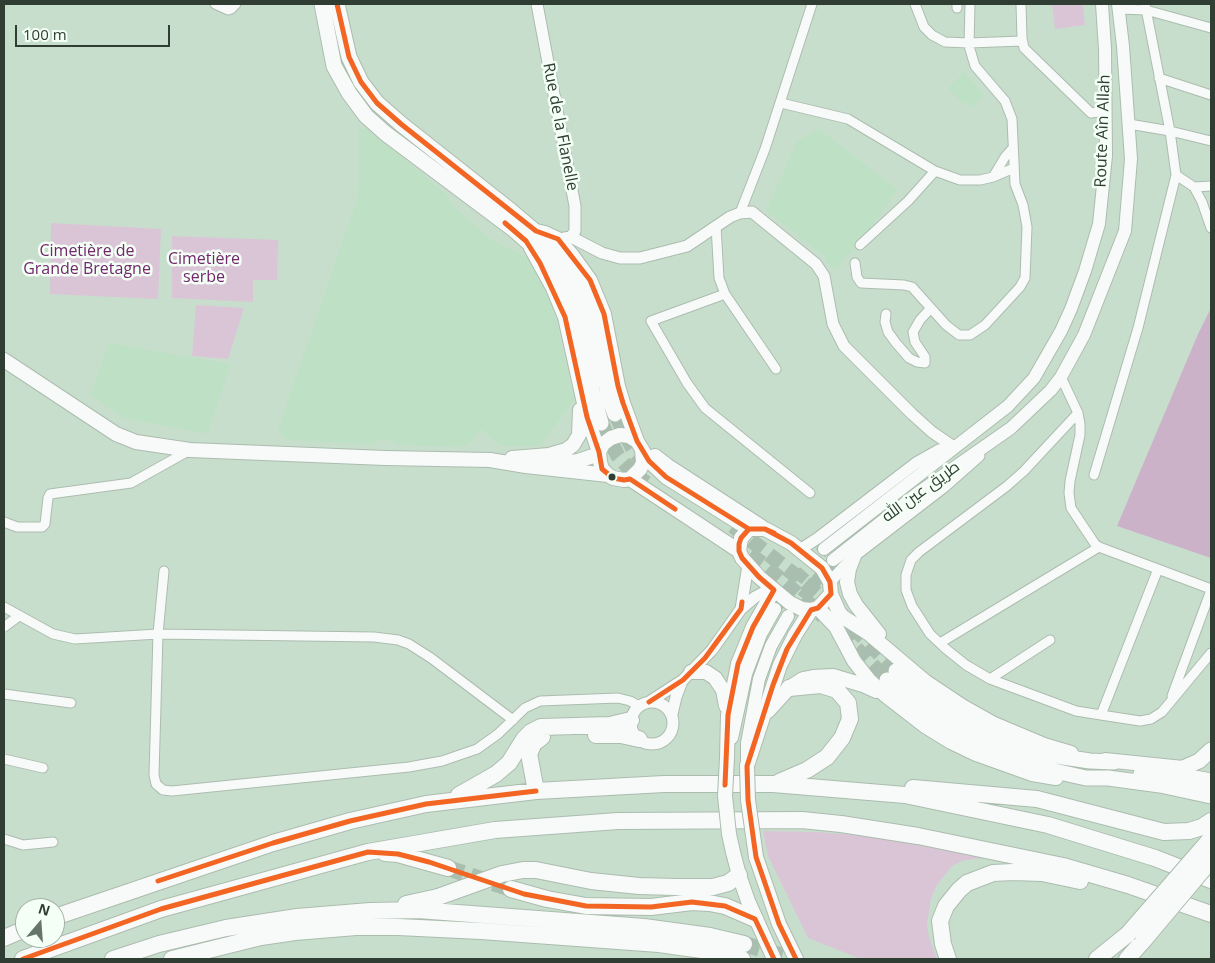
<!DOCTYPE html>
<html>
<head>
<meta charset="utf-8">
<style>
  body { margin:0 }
  #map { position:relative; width:1215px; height:963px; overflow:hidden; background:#c8decd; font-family:"Open Sans",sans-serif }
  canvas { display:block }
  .frame { position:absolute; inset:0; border:5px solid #2f3d32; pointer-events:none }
  .north { position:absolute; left:15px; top:898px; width:50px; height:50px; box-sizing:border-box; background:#f4fff6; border:1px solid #a5b1a8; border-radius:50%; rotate:18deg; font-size:14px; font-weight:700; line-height:20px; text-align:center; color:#2f3d32 }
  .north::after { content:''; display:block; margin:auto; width:18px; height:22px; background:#657568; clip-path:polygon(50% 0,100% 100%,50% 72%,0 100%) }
  .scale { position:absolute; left:15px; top:25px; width:155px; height:22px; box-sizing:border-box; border:2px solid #2f3d32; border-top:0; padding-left:6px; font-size:15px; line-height:18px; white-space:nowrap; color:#2f3d32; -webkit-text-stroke:4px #f4fff6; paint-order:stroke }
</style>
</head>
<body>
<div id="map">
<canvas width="1215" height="963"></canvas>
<div class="frame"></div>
<div class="north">N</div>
<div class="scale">100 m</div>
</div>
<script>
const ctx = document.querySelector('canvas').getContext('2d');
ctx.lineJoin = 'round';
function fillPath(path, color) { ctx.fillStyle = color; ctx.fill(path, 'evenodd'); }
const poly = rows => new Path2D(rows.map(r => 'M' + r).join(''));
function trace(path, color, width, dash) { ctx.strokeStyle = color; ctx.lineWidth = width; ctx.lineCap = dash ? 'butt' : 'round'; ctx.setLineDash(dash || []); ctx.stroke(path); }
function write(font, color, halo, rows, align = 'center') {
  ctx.font = font + ' "Open Sans",Cairo,sans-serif'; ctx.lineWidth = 5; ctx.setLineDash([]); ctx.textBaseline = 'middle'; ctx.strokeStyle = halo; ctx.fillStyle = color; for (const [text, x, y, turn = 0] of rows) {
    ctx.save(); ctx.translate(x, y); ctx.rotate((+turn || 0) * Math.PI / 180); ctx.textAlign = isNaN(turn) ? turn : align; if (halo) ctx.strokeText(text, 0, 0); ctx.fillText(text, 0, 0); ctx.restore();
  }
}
const built = poly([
  [964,72,982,93,983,96,971,108,966,103,962,103,948,88],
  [359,128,366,128,444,192,455,208,491,239,526,257,534,270,547,292,555,315,574,400,540,446,501,446,481,429,469,444,461,447,399,445,393,441,380,440,374,445,288,440,284,438,279,431,279,427,288,399,357,200,359,186],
  [819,129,898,190,872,226,835,270,825,260,826,257,766,211,797,141],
  [109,343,230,364,208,434,123,418,90,395]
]);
const green = poly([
  [1052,4,1083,4,1085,25,1055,29],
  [51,223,161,229,158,299,50,294],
  [172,236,278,240,277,280,253,280,253,302,172,298],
  [196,305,244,308,228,359,192,356],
  [763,831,817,832,878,837,985,858,964,860,952,866,937,885,931,898,927,925,929,937,937,959,861,959,808,938,768,856]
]);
const forest = poly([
  [1211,308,1211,558,1117,526,1198,334]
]);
const secondaryTunnel = poly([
  [775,609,797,580,824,549],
  [791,612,830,564]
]);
const trunkTunnel = poly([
  [615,414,632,447,643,463,648,468],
  [601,423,618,456,632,472,646,483],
  [733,526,805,583,835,609],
  [731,541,763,564,823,616],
  [853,627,896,671],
  [840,632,887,680]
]);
const motorwayTunnel = poly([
  [448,868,511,889],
  [744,944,793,959]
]);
const minor = poly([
  [215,4,228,10,231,9,236,4],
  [915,4,924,27,932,35,945,42,969,43,1022,41],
  [1021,4,1022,38,1024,48,1091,113,1105,111],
  [1145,4,1170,131,1176,175,1194,187,1211,186],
  [957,8,957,4],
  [1119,9,1146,10,1211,28],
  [1159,78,1211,95],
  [781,103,848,119,935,171],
  [1129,124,1170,131,1211,141],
  [993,177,1014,168],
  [1194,187,1202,202,1211,228],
  [740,213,765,149,812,4],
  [716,226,719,278,725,294,776,369],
  [860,245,908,201,935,171,960,180,980,180,993,177,1005,157,1013,148],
  [855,263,857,277,861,283,904,285,912,287,946,325,959,335,970,335,985,325,1020,287,1025,278,1027,227,1023,205,1015,184,1012,119,1005,101,975,66,969,46,970,4],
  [725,294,651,321,687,383,705,408,810,493],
  [886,314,885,322,888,332,896,343,909,358,917,362,925,363,925,357,915,342,913,332,920,320,930,309],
  [1061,377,1078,413,1080,424,1080,435,1070,481,1069,493,1071,508,1095,544,1099,547,1211,589],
  [1078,413,1024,471,1007,486,919,552,911,560,906,575,906,590,912,606,930,634,946,649,966,665,990,679,1076,711,1101,715,1140,721,1151,719,1162,712,1211,653],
  [1094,475,1138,328,1176,175],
  [4,522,17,527,42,527,45,524,48,498,50,494,131,483,190,450],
  [164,571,158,634,154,775,156,784,163,790,172,791,409,767,442,761,477,749,498,734,525,708,540,701,618,698,630,701,639,706],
  [4,607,53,634,75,639,158,634,374,637,398,640,409,644,431,658,513,720],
  [4,627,19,616],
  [940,643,1099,547],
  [990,679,1050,640],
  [4,694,71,703],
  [1172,696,1211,590],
  [1101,715,1158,569],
  [4,759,43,768],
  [4,839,23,845,53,842]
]);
const tertiary = poly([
  [537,4,575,206,575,231,571,237,564,238],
  [571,237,602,253,620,258,640,258,687,246,730,217,740,213,752,212,816,264,824,276,833,324,844,346,912,414,932,432,954,447],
  [801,549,818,538,916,463,939,450,954,447],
  [830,582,854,556,945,486,979,456],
  [741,609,748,565],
  [649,702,683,680,712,650,741,609,755,597,772,588],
  '631 723a21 21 0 1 1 42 0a21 21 0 1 1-42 0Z',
  [672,714,676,697,682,681]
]);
const secondary = poly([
  [824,549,1008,406,1034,378,1061,331,1071,309,1085,271,1099,224,1106,156,1105,49,1102,4],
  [833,560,918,493,1011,428,1051,390,1061,377,1084,335,1125,231,1131,159,1123,46,1118,4],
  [732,738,746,674,761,634,775,609],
  [747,761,747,743,759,679,771,646,788,616]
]);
const primary = poly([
  [536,231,545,233,558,239,572,255,590,280,604,314,618,386,623,403,637,441,649,461,666,477,749,529],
  [531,248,553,288,565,317,587,417,599,452,600,462,602,469,608,475],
  [4,360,116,434,136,442,190,450,385,458,490,460,526,466,608,475,613,478,624,480,630,479,640,469,643,463,642,449],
  [599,452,603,444,611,438,620,435,629,436,637,441],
  [655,456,668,466,762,527],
  [512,458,549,455,566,450,573,445,579,435,580,410],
  [557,464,578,461,599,454],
  [630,479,739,551],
  [854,556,849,569,847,582,850,594,856,605,879,634],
  [831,594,818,608,811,610,802,609,790,603,759,577,742,558,739,551,741,538,749,529,765,529,791,543,822,568,830,582,831,594,839,612,843,617,868,633,926,682,962,706,994,724,1044,745,1071,753],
  [818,608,836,627,854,661,869,680,885,695,925,726,951,742,976,754,1032,774,1056,778],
  [691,672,706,672,715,678,723,690,726,706],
  [768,711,789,688,803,679,813,677,833,676,863,685,876,691],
  [727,758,728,715,738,664,753,627,774,590],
  [1105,760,1183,768],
  [747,766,780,665,795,635,811,610],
  [733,852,739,875,748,901,774,959],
  [756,857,779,924,796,959]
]);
const trunk = poly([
  [322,4,334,66,349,93,366,116,385,133,513,229,547,259,557,271,568,290,578,312,586,349,592,391,601,423],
  [337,4,349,57,361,82,377,103,401,124,511,211,551,245,568,265,585,295,593,320,609,398,615,414],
  [896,671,917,689,940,706,990,734,1043,754,1090,761,1114,762],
  [887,680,910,701,935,720,984,747,1015,759,1041,768,1086,778,1108,778,1160,785,1211,796],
  [1183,768,1199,761,1211,750],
  [1141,774,1177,775,1211,781]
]);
const motorway = poly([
  [596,735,621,735,639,739],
  [779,782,807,770,827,757,842,738,850,719,848,703,837,690,821,685,789,688],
  [913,788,1037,799,1164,832,1189,831,1202,827,1211,821],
  [536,791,529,754,534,743,542,737],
  [459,795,496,774,509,763,524,739,531,732,541,727,610,725,631,720],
  [1201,850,1211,838],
  [385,853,398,854,448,868],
  [511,889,547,899,586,906,651,907,692,902,709,903,725,906,755,919],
  [406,904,438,897,502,874,523,870,536,870,591,881,639,886,676,887,713,887,728,883,739,875],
  [55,917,273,843,350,821,426,804,536,791,664,784,773,784,905,795,1048,825,1155,858,1211,880],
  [4,938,25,929],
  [23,959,161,909,368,852,495,830,618,821,802,820,841,824,918,836,1063,866,1128,885,1211,914],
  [113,959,159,944,226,928,297,917,370,911,418,910,644,927,710,936,744,944],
  [172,959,261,937,295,932,356,927,398,927,481,931,659,944,702,950,742,959],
  [948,959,943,944,940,921,946,906,959,890,967,883,993,873,1013,872,1042,873,1080,881],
  [1097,959,1128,934],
  [1127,959,1143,941]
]);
const primaryBridge = poly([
  [727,758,725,796,729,834,733,852],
  [747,766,748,800,756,857]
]);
const motorwayBridge = poly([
  [1128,934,1201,850],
  [1143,941,1211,860]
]);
const bus1 = poly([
  [337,4,349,57,361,82,377,103,401,124,536,231,558,239,590,280,604,314,618,386,623,403,637,441,649,461,666,477,749,529,765,529,791,543,822,568,830,582,831,594,818,608,811,610,787,649,773,685,747,766,748,800,756,857,779,924,796,959],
  [505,223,526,241,540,263,565,317,587,417,599,452,602,469,613,478,624,480,630,479,675,509],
  [649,702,683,680,705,658,741,609,742,602],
  [725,785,728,715,738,664,753,627,774,590,759,577,742,558,739,551,739,544,741,538,749,529,765,529,774,533],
  [158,881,273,843,350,821,426,804,536,791],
  [23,959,161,909,368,852,398,854,429,862,524,894,586,906,651,907,692,902,725,906,755,919,774,959]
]);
const markers = [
  [612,477,4.5,"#2f3d32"]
];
const streetNames = [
  ["Rue de la Flanelle",560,127,79],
  ["Route Aîn Allah",1103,131,-88],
  ["طريق عين الله",921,492,-36]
];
const parkNames = [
  ["Cimetière de",87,251],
  ["Grande Bretagne",87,269],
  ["Cimetière",204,259],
  ["serbe",204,277]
];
fillPath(built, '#bee0c5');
fillPath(green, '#dac5d7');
fillPath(forest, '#ccb2c9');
trace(secondaryTunnel, '#a9beae', 12, [12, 6]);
trace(trunkTunnel, '#a9beae', 15, [15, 8]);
trace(motorwayTunnel, '#a9beae', 16, [16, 8]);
trace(minor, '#acbcaf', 11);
trace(tertiary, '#acbcaf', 13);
trace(secondary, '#acbcaf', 14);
trace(primary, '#acbcaf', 16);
trace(trunk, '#acbcaf', 17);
trace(motorway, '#acbcaf', 18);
trace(minor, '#f7faf8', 9);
trace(tertiary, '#f7faf8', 11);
trace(secondary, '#f7faf8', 12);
trace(primary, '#f7faf8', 14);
trace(trunk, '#f7faf8', 15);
trace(motorway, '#f7faf8', 16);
trace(primaryBridge, '#acbcaf', 16, []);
trace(motorwayBridge, '#acbcaf', 18, []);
trace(primaryBridge, '#f7faf8', 14);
trace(motorwayBridge, '#f7faf8', 16);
trace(bus1, '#f26522', 5);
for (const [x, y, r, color] of markers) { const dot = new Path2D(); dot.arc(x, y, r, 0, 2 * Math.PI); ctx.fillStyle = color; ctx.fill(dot); trace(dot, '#f4fff6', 2); }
write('16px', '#2f3d32', '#f4fff6', streetNames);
write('16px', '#73276d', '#f4fff6', parkNames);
</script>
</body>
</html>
